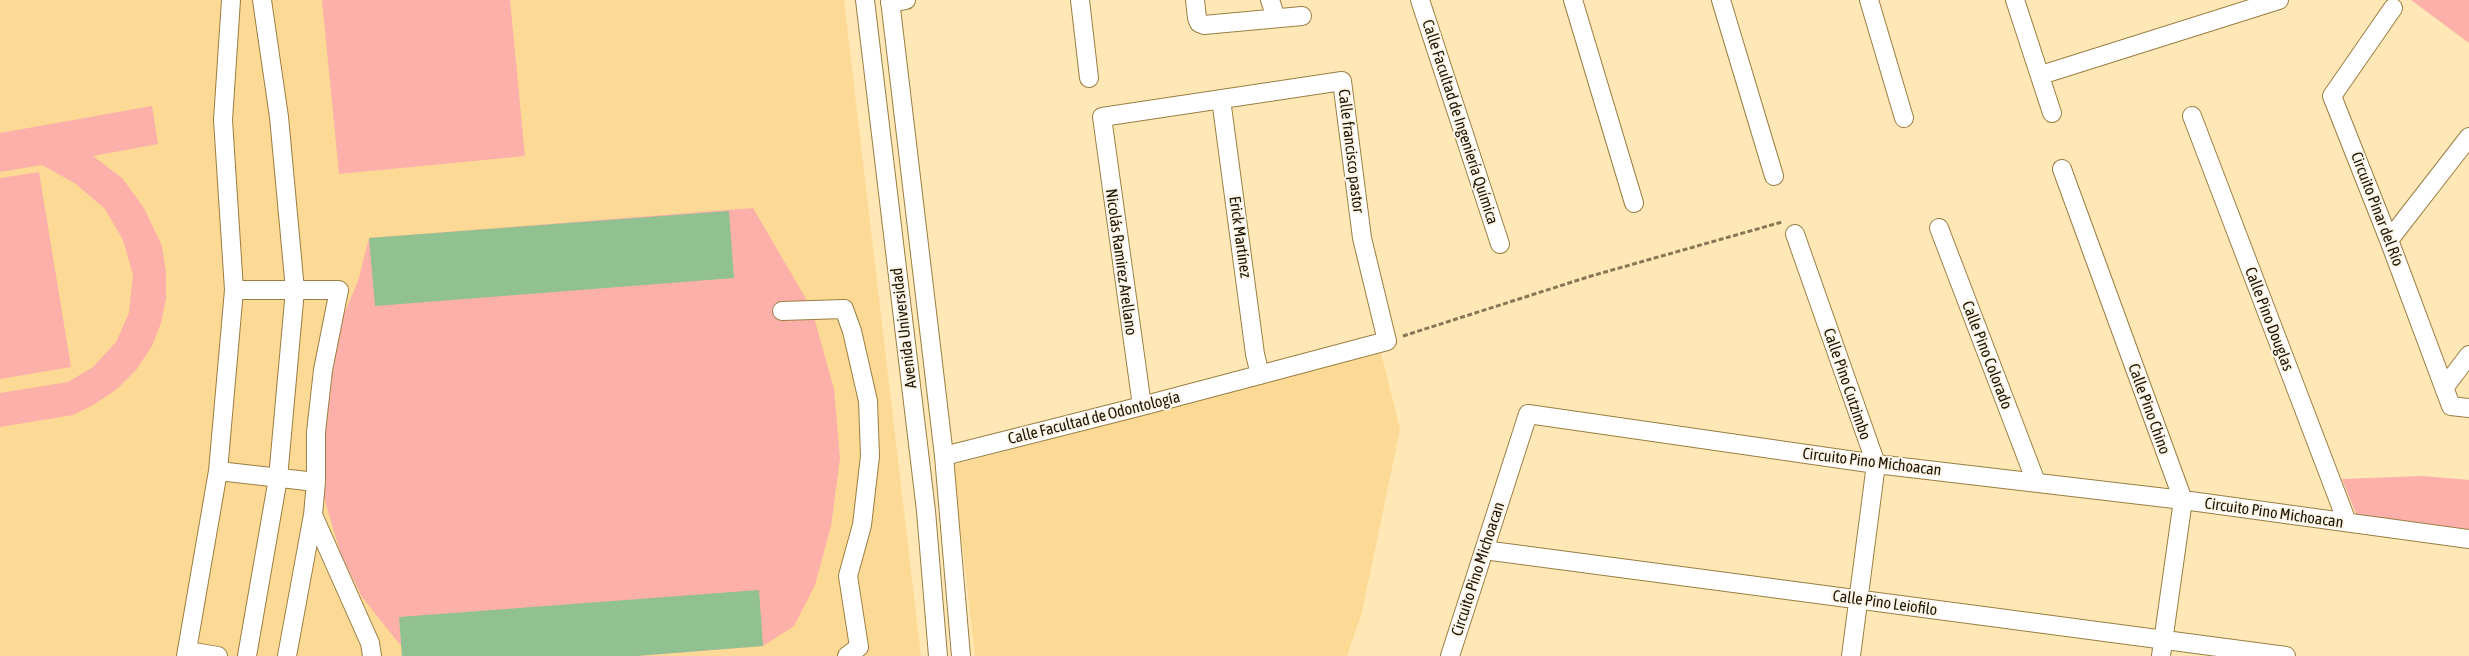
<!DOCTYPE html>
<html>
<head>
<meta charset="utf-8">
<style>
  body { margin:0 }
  canvas { display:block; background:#ffe7b6 }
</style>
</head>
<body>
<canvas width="2469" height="656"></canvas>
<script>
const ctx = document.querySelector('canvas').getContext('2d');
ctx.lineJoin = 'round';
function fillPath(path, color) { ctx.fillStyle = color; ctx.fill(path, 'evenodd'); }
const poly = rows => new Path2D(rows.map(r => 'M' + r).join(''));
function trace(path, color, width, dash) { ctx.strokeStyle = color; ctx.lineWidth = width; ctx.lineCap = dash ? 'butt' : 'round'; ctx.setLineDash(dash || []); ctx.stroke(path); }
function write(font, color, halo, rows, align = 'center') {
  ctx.font = font + ' "Asap Condensed",sans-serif'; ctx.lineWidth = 4; ctx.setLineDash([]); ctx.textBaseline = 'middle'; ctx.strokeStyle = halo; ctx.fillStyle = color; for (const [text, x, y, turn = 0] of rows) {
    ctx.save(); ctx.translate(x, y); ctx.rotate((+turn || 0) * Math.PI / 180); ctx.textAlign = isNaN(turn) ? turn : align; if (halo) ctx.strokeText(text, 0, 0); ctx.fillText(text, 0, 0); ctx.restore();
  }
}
const built = poly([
  [0,0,844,0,921,656,0,656],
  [1381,353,1400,429,1362,612,1347,656,975,656,953,465]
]);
const green = poly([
  [322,0,510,0,525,156,339,174],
  [2411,0,2469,0,2469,43],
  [152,106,158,144,93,156,122,178,144,208,162,246,166,272,166,299,161,323,152,346,136,370,117,389,95,404,73,415,0,427,0,393,68,382,93,367,116,342,129,313,133,275,123,240,105,209,76,184,42,165,0,172,0,133],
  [39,172,71,367,0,379,0,178],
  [753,208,805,297,815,321,834,389,840,458,831,526,815,585,794,626,763,646,636,656,402,656,401,646,362,597,341,555,323,494,320,432,327,373,340,324,358,281,369,238],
  [2422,476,2469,480,2469,534,2358,519,2342,479]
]);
const building = poly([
  [729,211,734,278,375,306,369,238],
  [759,590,763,646,636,656,402,656,399,617]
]);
const path = poly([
  [1403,336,1591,276,1782,222]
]);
const minor = poly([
  [865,0,926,511,938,656],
  [890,0,944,456,961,656],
  [1080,0,1089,78],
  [1195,0,1197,18,1199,23,1204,25,1302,16],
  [1270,0,1276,18],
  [1420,0,1500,244],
  [1573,0,1634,203],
  [1721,0,1774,176],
  [1869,0,1904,118],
  [2015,0,2052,113],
  [890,3,906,0],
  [2393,8,2332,96,2389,240,2451,406,2469,408],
  [2041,75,2279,0],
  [1221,99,1255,354,1260,375],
  [2192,116,2347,522],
  [2062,169,2183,500,2161,656],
  [1939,228,2036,482],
  [1795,234,1876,464,1851,656],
  [2389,240,2469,137],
  [234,290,339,290,323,370,316,432,316,482],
  [782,311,844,309,852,331,868,401,870,456,862,525,848,576,859,647,847,656],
  [2444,388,2469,355],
  [944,456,1142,406,1244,379,1387,341,1362,238,1342,81,1102,117,1142,406],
  [218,471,316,482,313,515,287,656],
  [313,515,370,643,372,656],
  [1484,550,2286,656],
  [187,651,218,656],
  [186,656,218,471,234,290,223,120,231,0],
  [247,656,278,478,295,290,279,117,262,0],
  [1450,656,1528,414,1876,464,2183,500,2469,539]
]);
const streetNames = [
  ["Calle Facultad de Ingenierίa Quίmica",1460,122,72],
  ["Calle francisco pastor",1351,151,83],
  ["Circuito Pinar del Río",2377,209,69],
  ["Erick Martínez",1240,237,82],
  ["Nicolás Ramirez Arellano",1121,262,82],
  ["Calle Pino Douglas",2269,319,69],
  ["Avenida Universidad",904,328,-97],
  ["Calle Pino Colorado",1987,355,69],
  ["Calle Pino Cutzimbo",1847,384,71],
  ["Calle Pino Chino",2149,409,70],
  ["Calle Facultad de Odontología",1094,418,-14],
  ["Circuito Pino Michoacan",1872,462,7],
  ["Circuito Pino Michoacan",2274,513,8],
  ["Circuito Pino Michoacan",1478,569,-72],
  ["Calle Pino Leiofilo",1885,603,8]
];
fillPath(built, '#fcda95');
fillPath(green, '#fcb0a9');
fillPath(building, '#91c191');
trace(minor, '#9a7e42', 20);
trace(path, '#877755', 3, [5, 2.5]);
trace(minor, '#fff', 18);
write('16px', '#1f1500', '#fcf6ea', streetNames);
</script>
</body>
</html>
